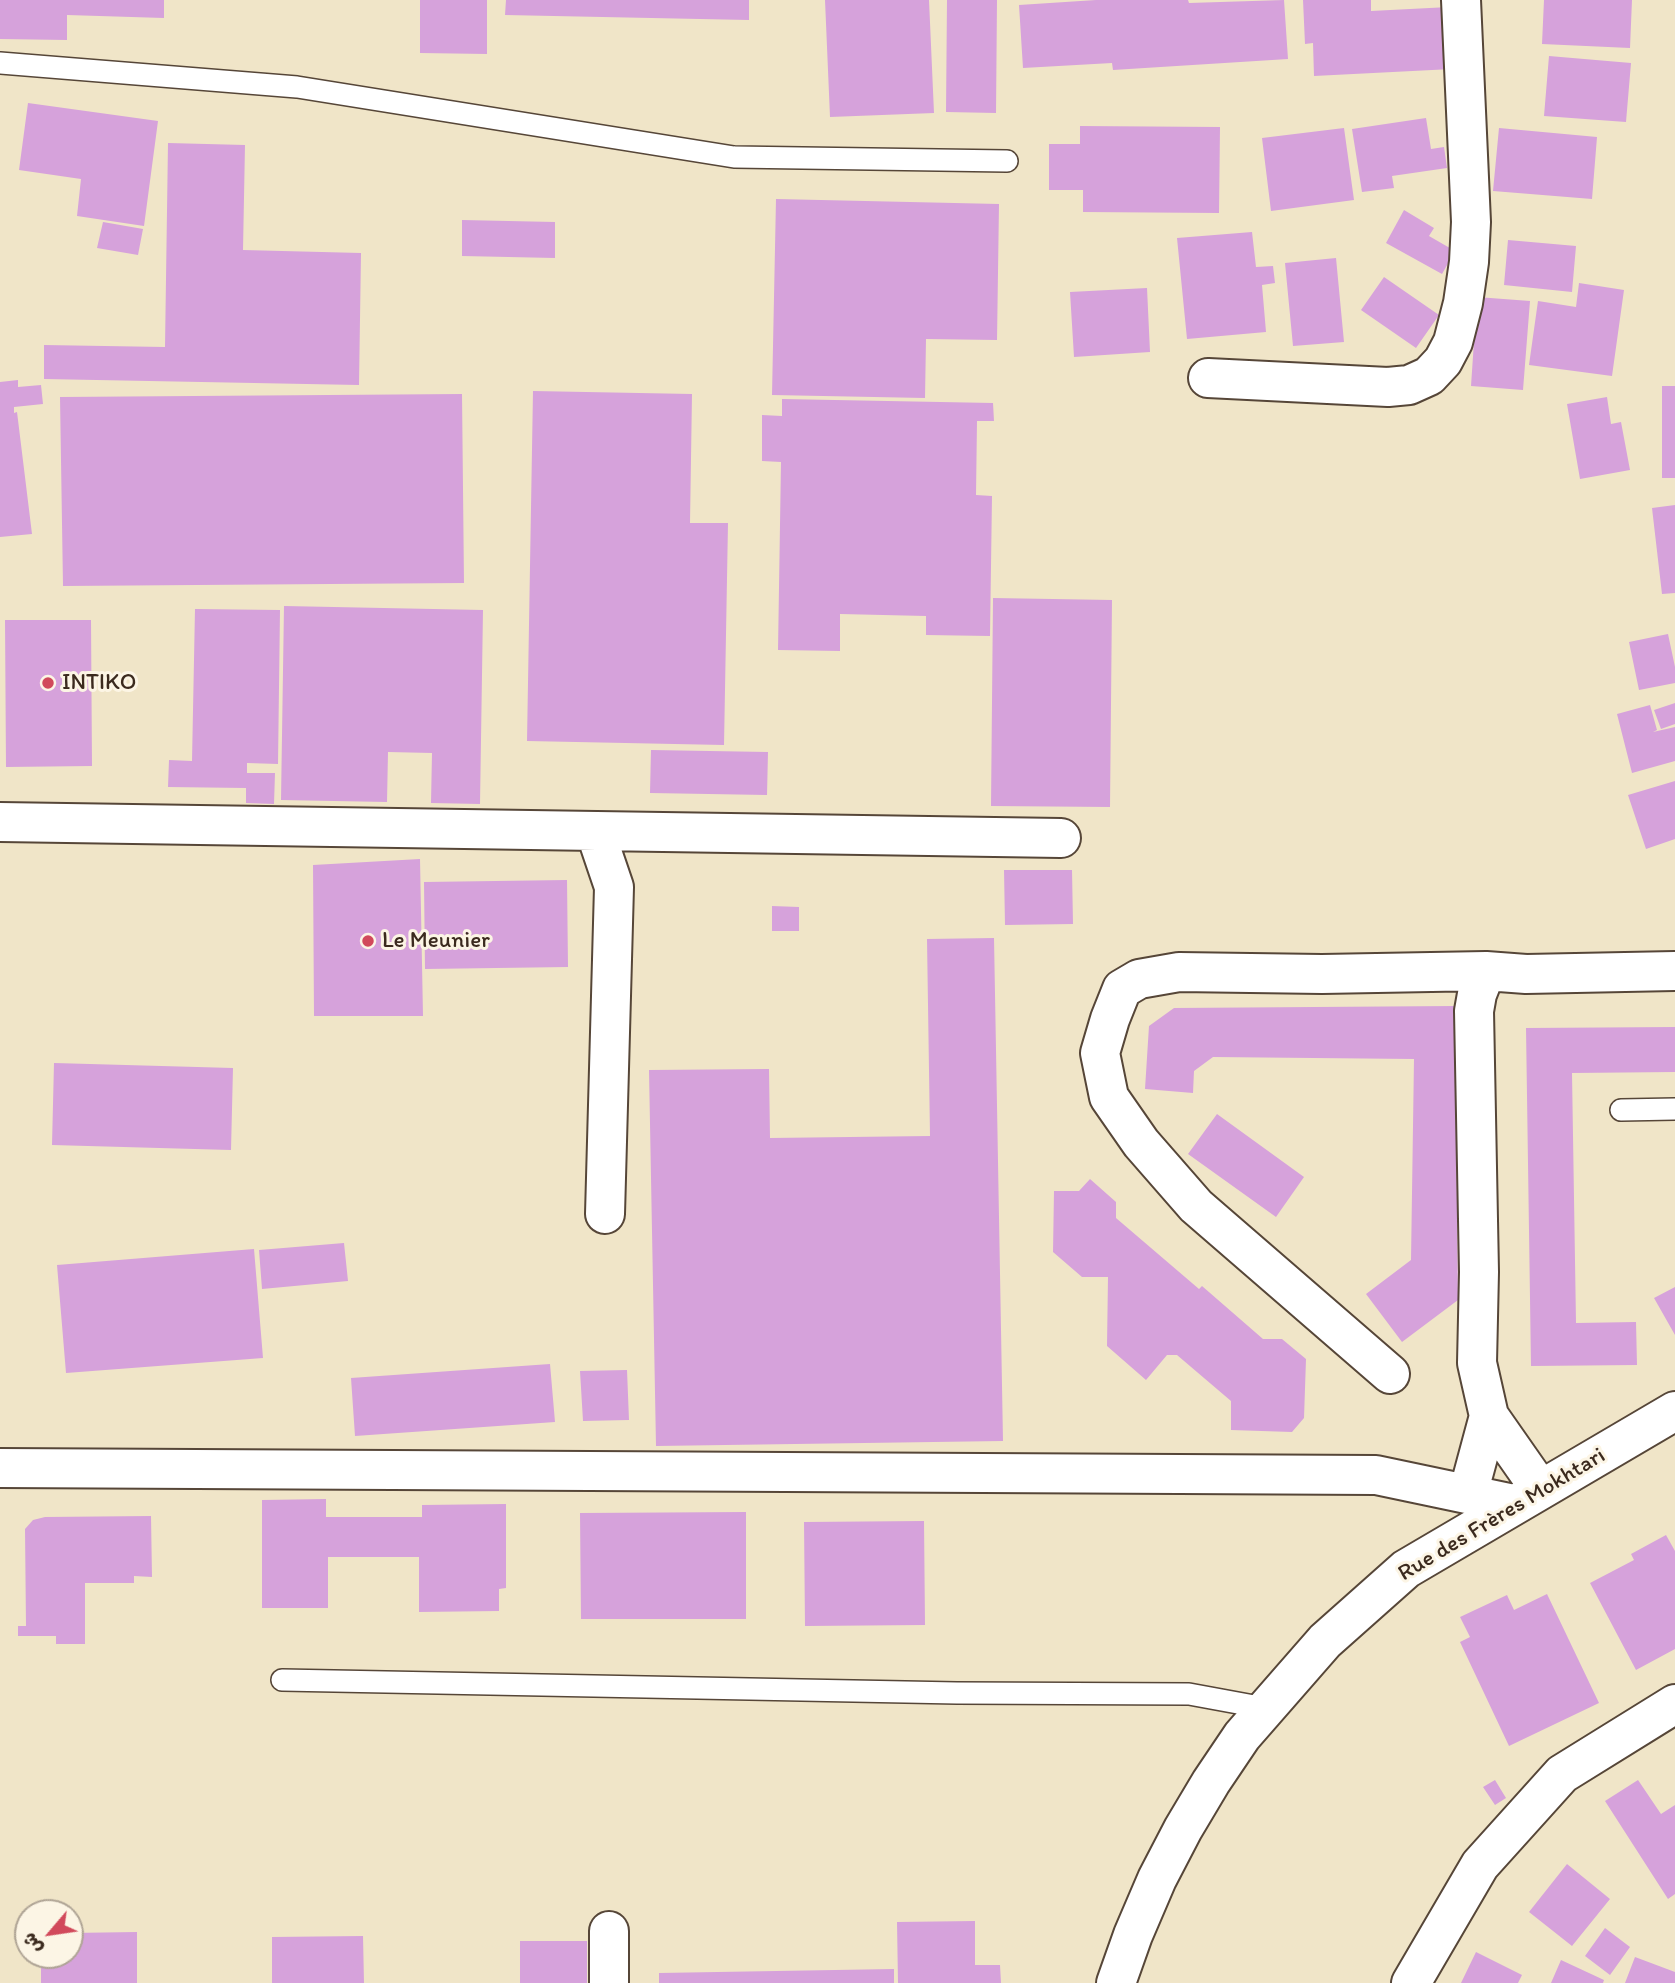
<!DOCTYPE html>
<html>
<head>
<meta charset="utf-8">
<style>
  body { margin:0 }
  #map { position:relative; width:1675px; height:1983px; overflow:hidden; background:#f0e5c8; font-family:Itim,"Playpen Sans Arabic",sans-serif }
  canvas { display:block }
  .north { position:absolute; left:14px; top:1899px; width:70px; height:70px; box-sizing:border-box; background:#fcf5e5; border:2px solid #afa495; border-radius:50%; rotate:241deg; font-size:19px; font-weight:700; line-height:28px; text-align:center; color:#3b2a1e }
  .north::after { content:''; display:block; margin:auto; width:24px; height:32px; background:#d1495b; clip-path:polygon(50% 0,100% 100%,50% 72%,0 100%) }
</style>
</head>
<body>
<div id="map">
<canvas width="1675" height="1983"></canvas>
<div class="north">ش</div>
</div>
<script>
const ctx = document.querySelector('canvas').getContext('2d');
ctx.lineJoin = 'round';
function fillPath(path, color) { ctx.fillStyle = color; ctx.fill(path, 'evenodd'); }
const poly = rows => new Path2D(rows.map(r => 'M' + r).join(''));
function trace(path, color, width, dash) { ctx.strokeStyle = color; ctx.lineWidth = width; ctx.lineCap = dash ? 'butt' : 'round'; ctx.setLineDash(dash || []); ctx.stroke(path); }
function write(font, color, halo, rows, align = 'center') {
  ctx.font = font + ' Itim,sans-serif'; ctx.lineWidth = 6; ctx.setLineDash([]); ctx.textBaseline = 'middle'; ctx.strokeStyle = halo; ctx.fillStyle = color; for (const [text, x, y, turn = 0] of rows) {
    ctx.save(); ctx.translate(x, y); ctx.rotate((+turn || 0) * Math.PI / 180); ctx.textAlign = isNaN(turn) ? turn : align; if (halo) ctx.strokeText(text, 0, 0); ctx.fillText(text, 0, 0); ctx.restore();
  }
}
const building = poly([
  [0,0,164,0,164,18,67,15,67,40,0,39],
  [420,0,487,0,487,54,420,53],
  [506,0,749,0,749,20,505,15],
  [825,0,929,0,934,113,830,117],
  [947,0,997,0,996,113,946,112],
  [1096,0,1188,0,1189,3,1284,0,1288,59,1113,70,1112,63,1023,68,1019,5],
  [1303,0,1371,0,1371,11,1449,7,1452,69,1314,76,1313,43,1305,44],
  [1544,0,1632,0,1630,48,1542,44],
  [1549,56,1631,63,1626,122,1544,116],
  [28,103,158,121,144,226,77,216,81,179,19,170],
  [1426,118,1431,149,1444,147,1447,168,1392,176,1394,188,1362,192,1352,129],
  [1080,126,1220,127,1219,213,1083,212,1083,190,1049,190,1049,144,1080,144],
  [1344,128,1354,200,1271,211,1262,138],
  [1499,128,1597,137,1592,199,1493,191],
  [168,143,245,145,243,250,361,253,359,385,44,379,44,345,165,347],
  [776,199,999,204,997,340,926,339,925,398,772,395],
  [1404,210,1434,228,1429,236,1455,251,1442,274,1386,243],
  [462,220,555,222,555,258,462,256],
  [103,222,143,229,138,255,97,248],
  [1252,232,1256,267,1273,266,1275,283,1262,285,1266,332,1187,339,1177,238],
  [1508,240,1576,246,1572,292,1504,285],
  [1336,258,1344,342,1293,346,1285,263],
  [1384,277,1439,315,1416,348,1361,310],
  [1579,283,1624,290,1612,376,1529,365,1538,301,1576,307],
  [1147,288,1150,352,1074,357,1070,292],
  [1477,297,1530,301,1523,390,1471,386],
  [18,380,18,387,41,385,43,404,14,407,14,413,17,412,32,534,0,537,0,382],
  [1662,386,1675,386,1675,478,1662,478],
  [533,391,692,394,690,523,728,523,724,745,527,741],
  [462,394,464,583,63,586,60,397],
  [1607,397,1611,424,1621,422,1630,470,1580,479,1567,404],
  [782,399,993,403,994,421,977,421,976,495,992,496,990,636,926,635,926,616,840,614,840,651,778,650,781,462,762,461,762,415,782,416],
  [1675,505,1675,593,1662,594,1652,508],
  [993,598,1112,600,1110,807,991,806],
  [284,606,483,610,480,804,431,803,432,753,388,752,387,802,281,800],
  [195,609,280,610,278,764,247,763,247,773,275,773,274,804,246,803,246,788,168,787,169,760,192,761],
  [5,620,91,620,92,766,6,767],
  [1668,634,1675,667,1675,683,1639,690,1629,642],
  [1675,703,1675,724,1661,729,1654,710],
  [1650,705,1657,730,1653,732,1675,727,1675,761,1632,773,1617,714],
  [651,750,768,752,767,795,650,793],
  [1675,781,1675,839,1646,849,1628,795],
  [420,859,423,1016,314,1016,313,865],
  [1004,870,1072,870,1073,924,1005,925],
  [567,880,568,967,425,969,424,882],
  [772,906,799,907,799,931,772,931],
  [994,938,1003,1441,656,1446,649,1070,769,1069,770,1138,930,1136,927,939],
  [1455,1006,1458,1300,1402,1342,1366,1294,1411,1260,1414,1059,1213,1057,1194,1071,1193,1093,1145,1089,1149,1026,1174,1008],
  [1675,1027,1675,1072,1572,1073,1576,1323,1636,1322,1637,1365,1531,1366,1526,1028],
  [54,1063,233,1068,231,1150,52,1145],
  [1217,1114,1304,1177,1276,1217,1188,1154],
  [1090,1179,1116,1202,1116,1218,1199,1289,1202,1286,1263,1339,1282,1339,1306,1359,1304,1418,1292,1432,1231,1430,1231,1401,1177,1355,1167,1355,1146,1380,1107,1346,1108,1277,1082,1277,1053,1252,1054,1191,1079,1191],
  [344,1243,348,1281,262,1289,259,1250],
  [254,1249,263,1358,66,1373,57,1265],
  [1675,1287,1675,1335,1654,1298],
  [550,1364,555,1422,355,1436,351,1378],
  [627,1370,629,1420,583,1421,580,1371],
  [326,1499,326,1517,422,1517,422,1505,506,1504,506,1588,499,1589,499,1611,419,1612,419,1557,328,1557,328,1608,262,1608,262,1500],
  [746,1512,746,1619,581,1619,580,1513],
  [151,1516,152,1577,134,1576,134,1583,85,1583,85,1644,56,1644,56,1636,18,1636,18,1626,26,1626,25,1529,33,1520,45,1517],
  [924,1521,925,1625,805,1626,804,1522],
  [1666,1535,1675,1551,1675,1649,1636,1670,1590,1583,1634,1560,1631,1554],
  [1547,1594,1599,1703,1509,1746,1460,1642,1470,1637,1460,1617,1507,1595,1514,1610],
  [1495,1780,1506,1798,1495,1805,1483,1787],
  [1638,1780,1661,1814,1675,1805,1675,1894,1668,1899,1605,1801],
  [1567,1864,1610,1899,1572,1946,1529,1912],
  [975,1921,975,1965,1000,1965,1001,1983,898,1983,897,1922],
  [1605,1928,1630,1947,1610,1975,1585,1956],
  [137,1932,137,1983,41,1983,41,1955,70,1955,70,1933],
  [363,1936,364,1983,272,1983,272,1937],
  [520,1941,587,1941,587,1983,520,1983],
  [1476,1952,1522,1975,1518,1983,1461,1983],
  [1635,1957,1675,1972,1675,1983,1625,1983],
  [1561,1960,1604,1980,1603,1983,1551,1983],
  [894,1969,894,1983,659,1983,659,1973]
]);
const service = poly([
  [0,63,297,87,734,157,1007,161],
  [1621,1110,1675,1109],
  [282,1680,957,1693,1189,1694,1265,1708]
]);
const minor = poly([
  [1208,378,1388,387,1409,385,1429,376,1443,361,1453,342,1463,303,1469,262,1471,222,1461,0],
  [0,822,1061,838],
  [595,831,614,887,605,1214],
  [1390,1374,1196,1206,1141,1143,1109,1097,1100,1053,1110,1019,1122,989,1139,979,1179,972,1322,974,1486,971],
  [0,1468,1376,1475,1514,1504],
  [1540,1489,1489,1416,1477,1363,1479,1272,1474,1011,1477,994,1486,971,1526,974,1675,971],
  [1468,1494,1489,1416],
  [609,1983,609,1931],
  [1411,1983,1480,1865,1562,1774,1675,1704]
]);
const tertiary = poly([
  [1116,1983,1133,1935,1157,1879,1183,1829,1211,1782,1242,1736,1325,1641,1406,1569,1675,1411]
]);
const markers = [
  [48,683,7,"#d1495b"],
  [368,941,7,"#d1495b"]
];
const poiNames = [
  ["INTIKO",62,683],
  ["Le Meunier",382,941]
];
const streetNames = [
  ["Rue des Frères Mokhtari",1502,1515,-31]
];
fillPath(building, '#d6a2db');
trace(service, '#564638', 24);
trace(minor, '#564638', 42);
trace(tertiary, '#564638', 42);
trace(service, '#fff', 21);
trace(minor, '#fff', 38);
trace(tertiary, '#fff', 38);
for (const [x, y, r, color] of markers) { const dot = new Path2D(); dot.arc(x, y, r, 0, 2 * Math.PI); ctx.fillStyle = color; ctx.fill(dot); trace(dot, '#fcf5e5', 2.5); }
write('23px', '#3b2a1e', '#fcf5e5', poiNames, 'left');
write('23px', '#3b2a1e', '#fcf5e5', streetNames);
</script>
</body>
</html>
